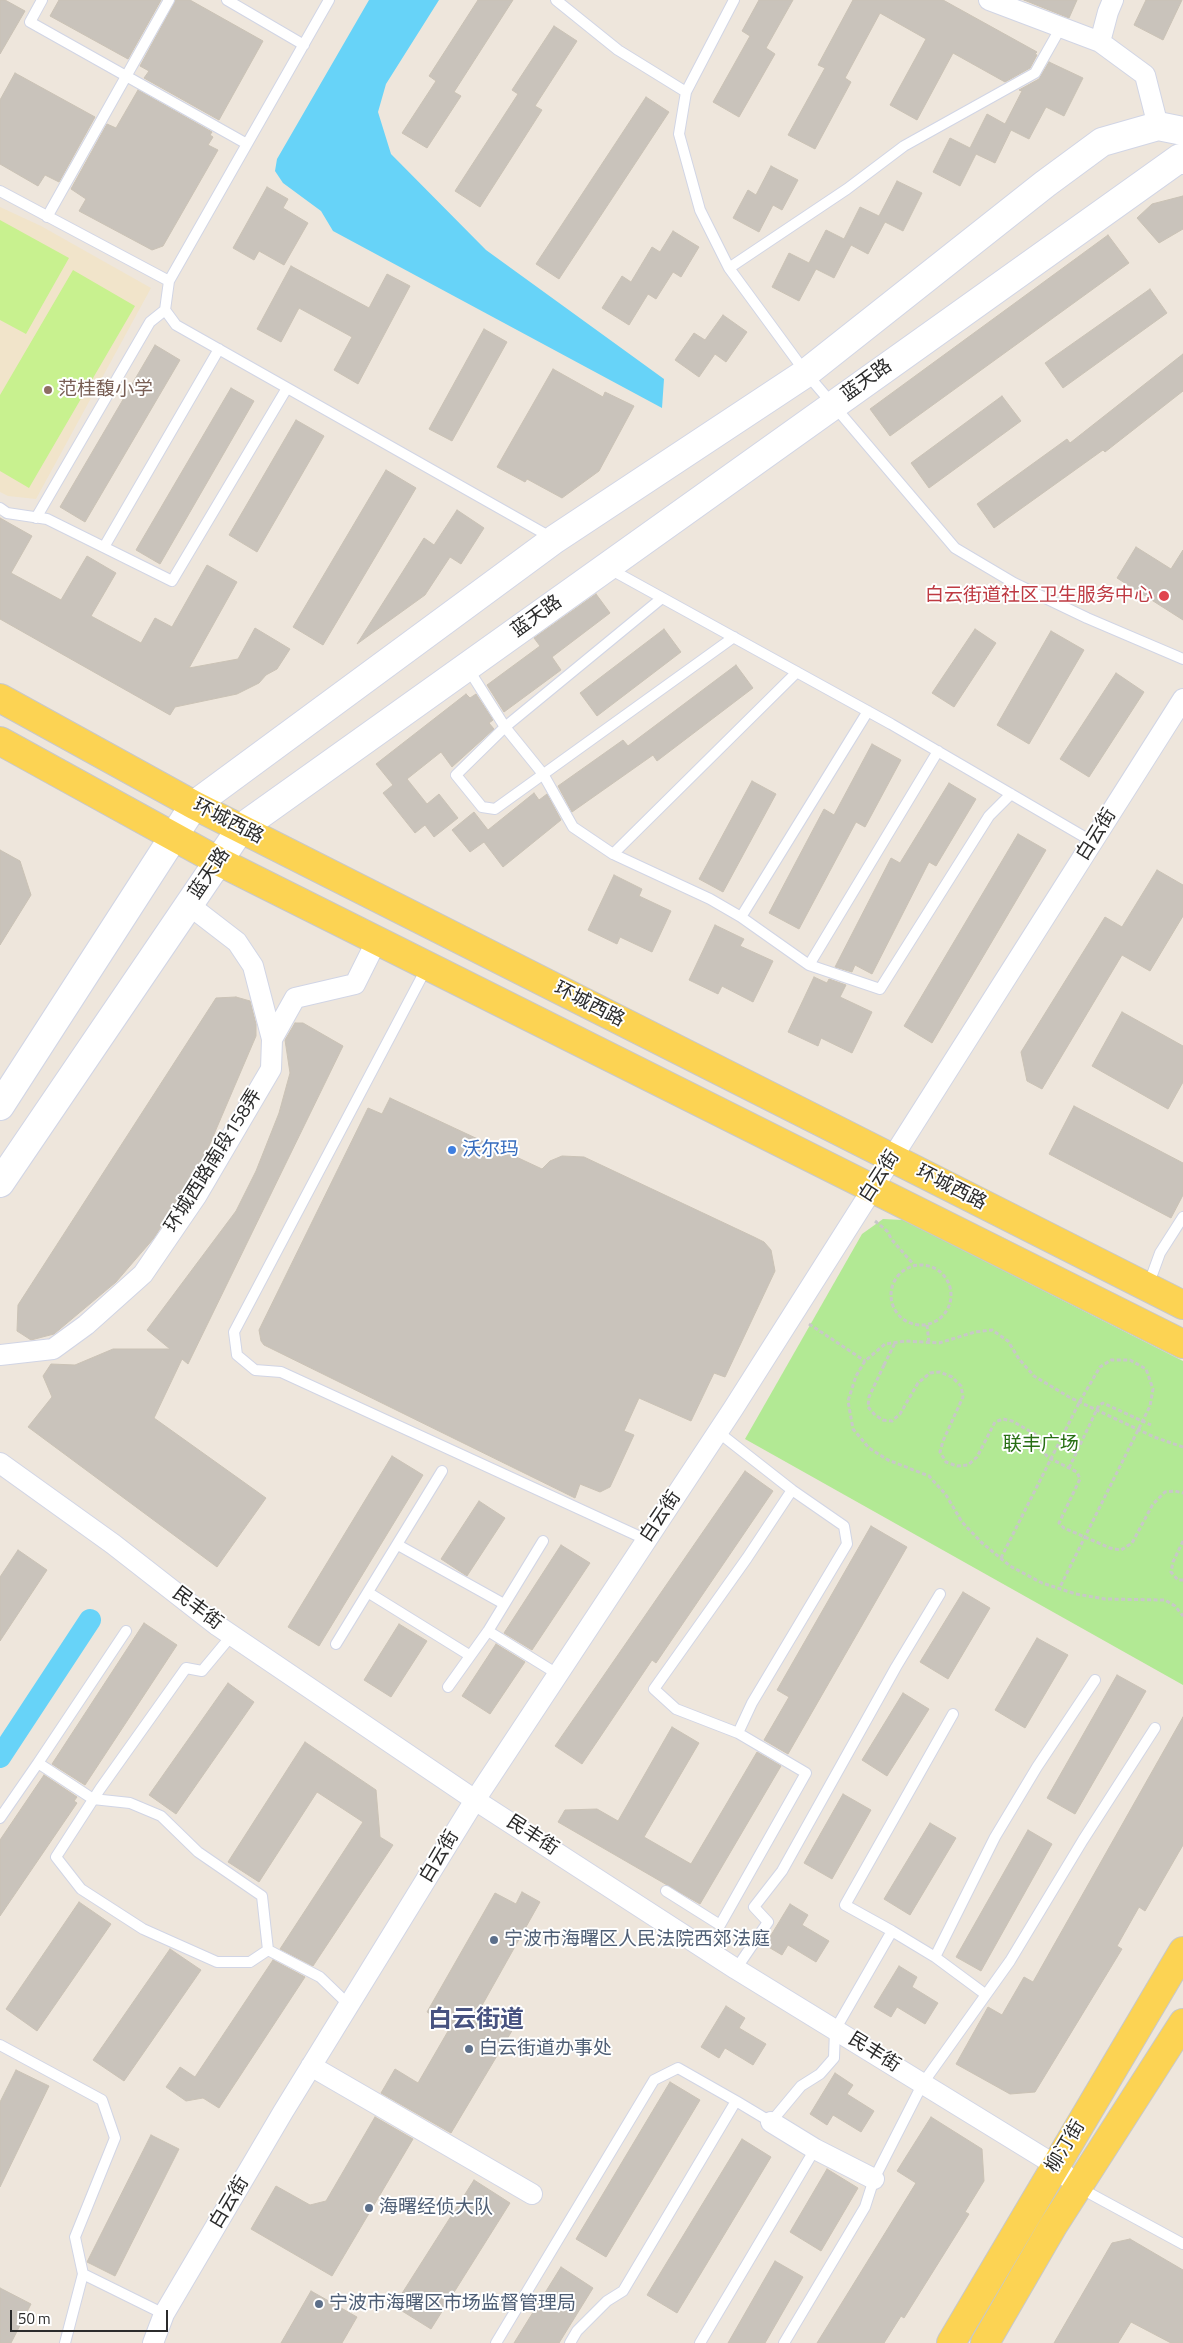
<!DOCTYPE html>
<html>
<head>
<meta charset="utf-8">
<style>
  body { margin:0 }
  #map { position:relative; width:1183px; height:2343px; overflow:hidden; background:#eee6dc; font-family:"Titillium Web",sans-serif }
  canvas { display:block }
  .scale { position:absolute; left:10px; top:2310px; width:158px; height:22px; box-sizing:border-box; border:2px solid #2b2b2b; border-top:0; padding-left:6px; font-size:15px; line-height:18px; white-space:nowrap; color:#2b2b2b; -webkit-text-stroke:4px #fff; paint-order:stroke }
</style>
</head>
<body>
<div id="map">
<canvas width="1183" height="2343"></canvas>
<div class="scale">50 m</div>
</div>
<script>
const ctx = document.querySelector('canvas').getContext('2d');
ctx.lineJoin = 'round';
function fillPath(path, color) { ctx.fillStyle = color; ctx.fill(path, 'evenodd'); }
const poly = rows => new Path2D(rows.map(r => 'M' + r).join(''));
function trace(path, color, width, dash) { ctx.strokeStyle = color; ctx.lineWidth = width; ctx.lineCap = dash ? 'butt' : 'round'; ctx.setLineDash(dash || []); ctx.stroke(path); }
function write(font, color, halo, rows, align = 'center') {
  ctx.font = font + ' "Titillium Web","Noto Sans SC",sans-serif'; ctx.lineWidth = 4; ctx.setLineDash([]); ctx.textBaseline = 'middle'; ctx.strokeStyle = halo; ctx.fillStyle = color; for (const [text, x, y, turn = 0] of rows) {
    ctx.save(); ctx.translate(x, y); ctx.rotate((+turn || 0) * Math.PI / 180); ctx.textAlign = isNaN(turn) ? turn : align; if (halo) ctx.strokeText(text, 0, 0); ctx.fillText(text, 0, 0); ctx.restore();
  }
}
const education = poly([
  [0,207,41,226,151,288,36,499,8,496,0,492]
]);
const green = poly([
  [883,1219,903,1220,1183,1361,1183,1685,745,1439,862,1234]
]);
const pitch = poly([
  [0,220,69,258,26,334,0,320],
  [73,270,135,306,29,488,0,471,0,395]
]);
const water = poly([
  [369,0,439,0,386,84,378,112,391,154,486,250,664,379,662,408,333,231,321,211,283,183,275,171,277,159]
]);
const canal = poly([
  [0,1757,90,1620]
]);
const building = poly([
  [0,0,5,0,25,11,0,54,0,0],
  [59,0,161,0,128,59,50,16,59,0],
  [176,0,190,0,263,41,219,120,144,78,149,71,140,66,176,0],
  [478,0,513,0,454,92,461,96,427,148,402,133,436,81,429,76,478,0],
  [759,0,793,0,766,48,775,54,739,117,713,102,750,36,742,31,759,0],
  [853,0,943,0,1037,52,1035,54,1037,55,1030,68,1005,82,953,53,917,120,890,105,926,39,880,13,845,78,851,82,815,149,788,135,825,68,818,65,853,0],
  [1024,0,1077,0,1069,18,1024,0],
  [1146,0,1182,0,1163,40,1134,25,1146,0],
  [554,26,577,41,535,106,542,110,480,207,455,191,518,94,512,90,554,26],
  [1049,62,1083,78,1064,116,1046,107,1029,139,1011,130,995,163,976,154,960,186,933,172,950,138,970,148,987,114,1005,124,1022,91,1019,90,1039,79,1049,62],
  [15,73,95,117,59,182,45,175,38,186,0,164,0,100,15,73],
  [138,90,212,132,210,135,213,137,208,145,218,150,163,246,152,250,79,211,86,199,71,189,107,124,116,128,138,90],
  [646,97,669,112,559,279,536,264,646,97],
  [771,166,798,180,782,210,773,205,759,232,733,218,748,190,756,195,771,166],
  [897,181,922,193,903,231,885,222,868,254,851,245,834,278,816,269,799,301,772,287,789,253,809,263,826,230,844,239,860,207,879,216,897,181],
  [267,187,288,199,283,208,308,223,284,265,259,251,254,260,233,248,267,187],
  [1183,196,1183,229,1159,243,1137,218,1152,204,1183,196],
  [673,231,699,247,681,277,673,272,656,299,648,294,629,325,602,308,622,276,631,282,652,247,660,252,673,231],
  [1108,235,1129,263,890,436,870,409,1108,235],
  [291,266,369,308,387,274,410,286,358,384,334,370,352,337,299,308,281,342,257,329,291,266],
  [1150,289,1167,313,1063,388,1045,363,1150,289],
  [723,315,747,332,726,362,715,354,699,377,675,360,694,333,705,340,723,315],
  [484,329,507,342,452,441,429,429,484,329],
  [155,345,180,360,85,522,60,507,155,345],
  [1183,354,1183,391,1105,452,1103,450,994,528,977,504,1067,439,1070,443,1183,354],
  [553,369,603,397,605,392,634,406,599,471,562,498,527,479,525,482,497,467,553,369],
  [231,388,254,401,160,564,136,550,231,388],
  [1002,396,1021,421,929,488,911,463,1002,396],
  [296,420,324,436,257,552,229,535,296,420],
  [386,470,416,488,323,645,293,627,386,470],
  [457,510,484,528,461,564,450,557,425,595,357,644,424,538,434,545,457,510],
  [0,518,32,536,11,573,61,600,87,556,116,573,91,616,141,643,155,618,172,627,207,565,237,582,189,668,238,659,255,628,290,649,277,669,266,675,259,683,237,694,175,707,170,715,0,619,0,518],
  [1136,547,1171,569,1183,550,1183,620,1117,578,1136,547],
  [596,594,610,613,552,657,561,670,504,712,487,685,540,646,534,638,596,594],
  [664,629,681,652,597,716,580,693,664,629],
  [975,629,996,643,954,707,932,693,975,629],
  [1051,631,1084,650,1029,744,997,725,1051,631],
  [736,665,753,688,657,761,653,755,572,812,558,786,623,740,628,746,736,665],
  [1116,673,1144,692,1089,777,1060,759,1116,673],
  [466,694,470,698,476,694,493,720,489,723,494,729,452,767,441,752,407,779,427,804,439,794,458,818,434,837,425,825,415,833,383,793,393,785,376,764,466,694],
  [872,744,901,760,865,827,856,822,799,929,769,913,824,809,834,815,872,744],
  [752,781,776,794,723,892,699,879,752,781],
  [949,783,976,799,936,866,929,862,872,974,855,965,852,972,835,967,891,858,900,863,949,783],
  [534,793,539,800,547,794,561,820,503,867,484,842,470,852,452,830,474,812,488,830,534,793],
  [1018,834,1046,850,932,1043,904,1026,1018,834],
  [0,850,20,861,31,895,0,945,0,850],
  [1157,870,1183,885,1183,916,1150,971,1122,955,1042,1089,1027,1081,1021,1052,1105,917,1122,927,1157,870],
  [614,875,642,889,639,896,671,911,652,952,620,937,617,944,588,930,614,875],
  [715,925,744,939,740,946,773,961,753,1002,722,986,718,994,689,980,715,925],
  [814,977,827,983,829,979,846,985,840,997,872,1012,852,1053,821,1038,818,1046,788,1032,814,977],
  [236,997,250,1001,256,1024,256,1036,203,1160,154,1238,116,1282,54,1334,31,1340,17,1331,18,1305,216,998,236,997],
  [1122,1012,1183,1046,1183,1082,1168,1109,1092,1066,1122,1012],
  [295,1023,303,1023,343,1046,188,1364,182,1359,154,1418,266,1498,217,1567,28,1427,52,1397,43,1376,51,1364,75,1365,113,1349,170,1349,147,1330,236,1211,256,1171,279,1113,290,1073,285,1040,295,1023],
  [390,1098,542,1169,550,1161,562,1156,584,1157,754,1237,764,1242,771,1250,775,1271,725,1377,714,1373,691,1421,639,1398,624,1431,634,1435,610,1487,600,1492,580,1484,575,1498,264,1345,261,1341,259,1330,368,1108,382,1114,390,1098],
  [1074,1106,1183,1163,1183,1195,1171,1218,1049,1154,1074,1106],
  [392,1456,423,1475,319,1646,288,1627,392,1456],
  [745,1471,773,1491,656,1663,652,1660,582,1764,555,1746,745,1471],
  [479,1501,505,1518,467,1576,441,1559,479,1501],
  [871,1526,907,1547,788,1754,764,1740,789,1697,777,1690,871,1526],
  [561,1545,590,1563,532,1650,504,1633,561,1545],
  [18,1550,47,1570,0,1641,0,1577,18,1550],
  [963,1592,990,1608,948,1679,920,1662,963,1592],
  [144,1623,177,1645,85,1785,52,1764,144,1623],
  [399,1624,427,1641,391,1697,364,1680,399,1624],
  [1037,1638,1068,1655,1025,1728,995,1710,1037,1638],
  [496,1644,525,1662,490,1714,462,1696,496,1644],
  [1117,1675,1146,1691,1075,1814,1047,1798,1117,1675],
  [228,1683,254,1702,176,1814,149,1795,228,1683],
  [903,1693,929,1709,887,1776,862,1760,903,1693],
  [1183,1717,1183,1845,1145,1911,1139,1907,1117,1946,1122,1949,1035,2092,1010,2094,956,2064,988,2007,1002,2015,1024,1977,1033,1982,1183,1717],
  [672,1727,699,1743,644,1837,691,1864,757,1752,781,1766,700,1904,558,1822,565,1810,597,1809,618,1821,672,1727],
  [305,1742,376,1790,380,1837,393,1845,313,1966,280,1949,363,1822,317,1792,259,1882,228,1862,305,1742],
  [44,1775,77,1797,74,1801,77,1803,0,1916,0,1840,44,1775],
  [843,1794,871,1810,832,1879,804,1863,843,1794],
  [930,1823,956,1838,910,1915,884,1899,930,1823],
  [1028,1830,1052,1844,981,1971,956,1957,1028,1830],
  [522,1892,540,1902,480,2009,513,2029,451,2133,381,2093,395,2069,418,2083,451,2026,427,2012,495,1893,516,1904,522,1892],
  [79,1902,111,1924,37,2031,6,2009,79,1902],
  [790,1904,808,1915,802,1925,829,1941,816,1962,788,1945,782,1955,765,1945,790,1904],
  [170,1949,201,1970,124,2081,93,2060,170,1949],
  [273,1960,305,1977,219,2108,203,2098,186,2101,166,2087,180,2067,195,2077,273,1960],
  [899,1966,917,1977,912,1987,938,2003,925,2024,897,2007,891,2017,874,2007,899,1966],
  [726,2006,745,2018,739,2028,766,2044,753,2065,725,2048,719,2058,701,2047,726,2006],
  [16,2070,49,2086,0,2187,0,2102,16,2070],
  [835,2073,853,2085,847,2094,874,2111,861,2132,833,2115,827,2125,810,2114,835,2073],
  [670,2082,700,2100,606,2257,576,2239,670,2082],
  [375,2117,413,2139,332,2276,251,2229,276,2186,310,2205,326,2201,375,2117],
  [931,2117,982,2149,984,2181,965,2212,969,2214,904,2318,901,2316,884,2343,817,2343,916,2183,897,2171,931,2117],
  [151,2135,179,2149,115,2276,87,2262,151,2135],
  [742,2139,771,2157,677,2313,647,2295,742,2139],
  [827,2169,858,2188,821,2251,790,2232,827,2169],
  [474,2180,510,2203,431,2329,394,2306,474,2180],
  [1130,2239,1183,2270,1183,2343,1171,2343,1131,2322,1118,2343,1054,2343,1112,2243,1130,2239],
  [775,2261,803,2277,765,2343,728,2343,775,2261],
  [561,2267,593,2288,559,2343,514,2343,561,2267],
  [0,2288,31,2304,11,2343,0,2343,0,2288],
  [311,2291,357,2317,342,2343,281,2343,311,2291]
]);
const path = poly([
  [875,1221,887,1231,892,1240,914,1265],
  '891 1295a30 30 0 1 1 60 0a30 30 0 1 1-60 0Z',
  [809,1324,865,1361],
  [927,1325,929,1343],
  [884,1365,895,1343],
  [1183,1447,1154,1437,1069,1397,1034,1376,1019,1359,1008,1341,992,1330,975,1332,939,1343,906,1341,885,1344,865,1361,856,1376,848,1401,853,1429,869,1448,888,1460,929,1476,946,1495,962,1522,981,1542,1010,1566,1042,1583,1076,1594,1105,1599,1165,1600,1175,1606,1183,1616],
  [1183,1541,1173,1562,1171,1572,1178,1580,1183,1580],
  [1001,1558,1080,1401,1100,1367,1111,1360,1130,1360,1146,1369,1153,1389,1150,1406,1059,1589]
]);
const lane = poly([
  [42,0,30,22,247,144],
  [227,0,304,45],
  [329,0,169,281,165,310,176,325,554,539],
  [556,0,618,50,686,92],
  [734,0,686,92,679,134,700,210,729,268,806,373,955,548,1014,583,1087,618,1183,659],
  [0,191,169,281],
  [47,217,169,0],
  [729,268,847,189,904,146,1035,73,1061,27],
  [0,508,7,513,47,519,172,581,287,388],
  [36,518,150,322,165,310],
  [104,547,219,349],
  [608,568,891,724,1093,842],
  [662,598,505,727,456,775,482,807,495,809,734,637],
  [467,667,505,727,543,774,573,827,613,854,797,672],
  [613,854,710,899,741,917,809,965,880,989,989,816,1011,794],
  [741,917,868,711],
  [809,965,938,751],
  [427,967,234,1332,237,1355,255,1370,281,1372,647,1540],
  [1148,1286,1160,1253,1183,1217],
  [543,1541,488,1631,559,1675],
  [398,1545,504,1604],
  [369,1593,469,1655],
  [232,1635,202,1671,186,1668,100,1789,56,1857,81,1889,143,1929,217,1962,250,1962,268,1950,320,1977,349,2005],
  [336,1644,442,1471],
  [448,1687,488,1631],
  [738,1733,752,1703,847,1544,844,1526,792,1490],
  [38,1763,126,1631],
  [0,1818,38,1763,93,1799,130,1803,161,1816,198,1852,262,1896,268,1950],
  [666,1891,720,1925,806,1773,738,1733,676,1709,654,1689,747,1558,792,1490,718,1432],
  [892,1931,935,1957],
  [736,1969,768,1922,754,1907,782,1871,896,1667,940,1594],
  [985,1994,935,1957,995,1837,1037,1767,1095,1680],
  [0,2045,102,2100,115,2138,75,2237,83,2274,164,2314],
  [1078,2187,1183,2244],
  [65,2343,83,2274],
  [496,2343,654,2080,678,2068,736,2101],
  [570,2343,577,2331,607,2301,623,2291,736,2101,771,2122,801,2086,820,2074,834,2058,835,2030,892,1931,845,1905,953,1714],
  [700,2343,815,2149],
  [784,2343,865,2207,874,2179,923,2083,1010,1961,1083,1840,1155,1728]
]);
const street = poly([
  [989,0,1100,42,1145,75,1158,126],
  [1100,42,1108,12,1113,0],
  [272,1039,295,998,355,984,377,940],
  [0,1355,53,1349,86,1325,143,1274,197,1195,271,1069,272,1039,253,966,237,942,189,905],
  [0,1463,113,1544,218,1626,475,1800,736,1969,1055,2165,1078,2187],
  [311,2066,532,2194],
  [771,2122,815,2149,874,2179],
  [153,2343,164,2314,283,2112,475,1800,733,1409,1183,699]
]);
const secondary = poly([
  [0,1106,194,805,555,539,806,373,1045,184,1102,142,1158,126,1183,131],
  [0,1183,241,828,1180,158,1183,160]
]);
const primary = poly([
  [0,698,194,805,1183,1305],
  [0,741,218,861,1183,1344],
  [951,2343,1183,1951],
  [985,2343,1053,2226,1183,2023]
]);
const pathBridge = poly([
  [884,1365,869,1397,868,1407,875,1415,883,1420,892,1421,900,1414,918,1383,930,1373,940,1372,952,1377,961,1386,963,1397,943,1441,940,1452,946,1462,957,1466,968,1465,977,1457,995,1422,1003,1419,1012,1421,1038,1436,1041,1450,1049,1458,1077,1472,1080,1479,1059,1523,1064,1528,1110,1548,1121,1550,1132,1543,1153,1504,1165,1492,1175,1491,1183,1493],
  [1069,1468,1099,1405,1103,1403,1151,1425]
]);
const markers = [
  [48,390,5,"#8d6e63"],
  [1164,596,6,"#e0444e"],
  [452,1150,5,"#3f7fe0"],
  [494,1940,5,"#5c6f8a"],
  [469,2049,5,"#5c6f8a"],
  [369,2208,5,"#5c6f8a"],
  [319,2304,5,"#5c6f8a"]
];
const streetNames = [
  ["蓝天路",867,381,-36],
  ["蓝天路",537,617,-36],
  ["环城西路",228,822,27],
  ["白云街",1097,835,-58],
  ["蓝天路",210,874,-56],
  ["环城西路",589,1005,27],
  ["环城西路南段158弄",214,1161,-58],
  ["白云街",880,1177,-57],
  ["环城西路",951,1188,27],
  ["白云街",661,1517,-56],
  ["民丰街",197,1609,37],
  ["民丰街",532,1836,33],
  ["白云街",440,1857,-59],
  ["民丰街",874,2053,32],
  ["柳汀街",1066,2147,-59],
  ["白云街",230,2203,-59]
];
const educationNames = [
  ["范桂馥小学",58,390]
];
const healthNames = [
  ["白云街道社区卫生服务中心",1153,596]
];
const shopNames = [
  ["沃尔玛",462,1150]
];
const parkNames = [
  ["联丰广场",1041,1445]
];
const serviceNames = [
  ["宁波市海曙区人民法院西郊法庭",504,1940],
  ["白云街道办事处",479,2049],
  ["海曙经侦大队",379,2208],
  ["宁波市海曙区市场监督管理局",329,2304]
];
const districtNames = [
  ["白云街道",476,2021]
];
fillPath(education, '#f1e4ca');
fillPath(green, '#b2e994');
fillPath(pitch, '#c8f18f');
fillPath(water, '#67d3f8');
trace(canal, '#67d3f8', 22);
fillPath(building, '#c9c3bb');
trace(building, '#cac2b5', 1);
trace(lane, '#d1d5e5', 12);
trace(street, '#d1d5e5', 22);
trace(secondary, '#d1d5e5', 30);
trace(primary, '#c8c8c8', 30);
trace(path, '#c8c8c8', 3, [4, 2.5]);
trace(lane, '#fff', 10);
trace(street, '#fff', 20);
trace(secondary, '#fff', 28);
trace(primary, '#fcd353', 28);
trace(pathBridge, '#c8c8c8', 3, [4, 2.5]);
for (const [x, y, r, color] of markers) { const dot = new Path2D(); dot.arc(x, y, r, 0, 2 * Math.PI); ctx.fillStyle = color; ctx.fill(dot); trace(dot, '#fff', 2); }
write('19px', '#2b2b2b', '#fff', streetNames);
write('19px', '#785e54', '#fff', educationNames, 'left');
write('19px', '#be3a42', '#fff', healthNames, 'right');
write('19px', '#366cbe', '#fff', shopNames, 'left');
write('19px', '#286f14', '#fff', parkNames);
write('19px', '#4e5e75', '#fff', serviceNames, 'left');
write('bold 24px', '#475280', '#fff', districtNames);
</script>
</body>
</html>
